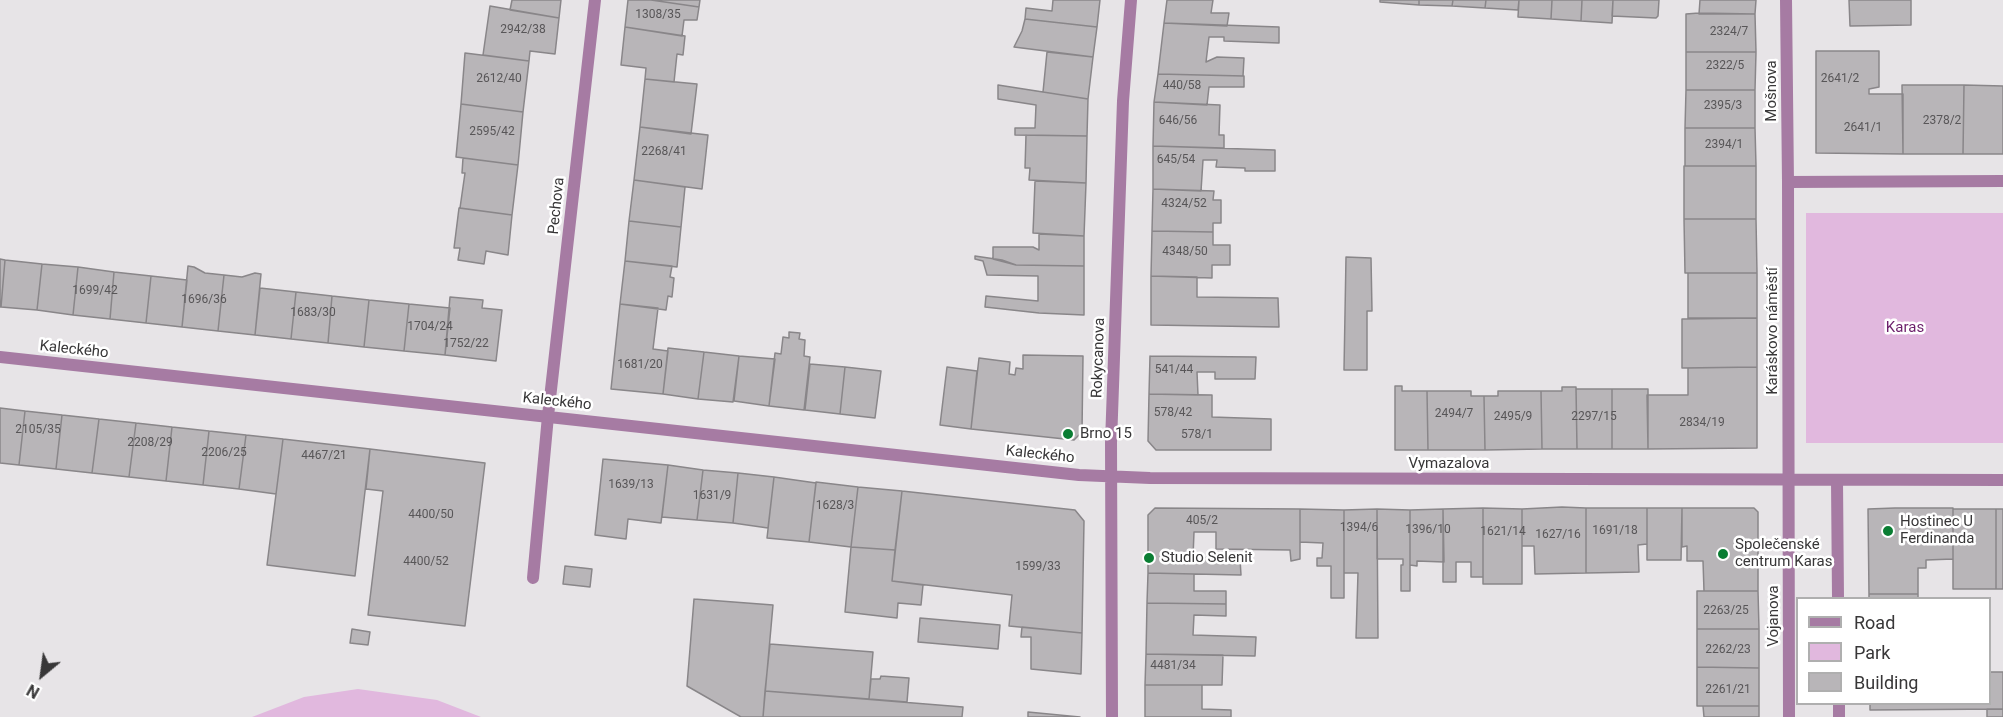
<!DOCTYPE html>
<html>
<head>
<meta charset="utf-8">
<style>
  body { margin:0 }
  #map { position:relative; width:2003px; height:717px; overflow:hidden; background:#e7e4e7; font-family:Roboto,sans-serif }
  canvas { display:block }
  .legend { position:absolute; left:1796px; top:597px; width:195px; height:108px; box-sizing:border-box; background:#fff; border:2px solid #afafaf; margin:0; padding:8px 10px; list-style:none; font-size:18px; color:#383738 }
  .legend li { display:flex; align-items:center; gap:12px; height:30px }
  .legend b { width:30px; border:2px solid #afafaf }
  .north { position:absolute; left:12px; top:645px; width:60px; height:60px; -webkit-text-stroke:4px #fff; paint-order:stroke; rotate:209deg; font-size:16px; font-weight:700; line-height:24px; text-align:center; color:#383738 }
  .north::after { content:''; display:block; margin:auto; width:21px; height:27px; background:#383738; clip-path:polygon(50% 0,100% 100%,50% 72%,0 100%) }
</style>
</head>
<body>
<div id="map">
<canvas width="2003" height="717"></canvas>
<ul class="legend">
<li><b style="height:8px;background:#a67ba3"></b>Road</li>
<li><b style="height:16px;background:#e1b8de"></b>Park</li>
<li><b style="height:16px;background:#b8b5b8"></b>Building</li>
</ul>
<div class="north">N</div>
</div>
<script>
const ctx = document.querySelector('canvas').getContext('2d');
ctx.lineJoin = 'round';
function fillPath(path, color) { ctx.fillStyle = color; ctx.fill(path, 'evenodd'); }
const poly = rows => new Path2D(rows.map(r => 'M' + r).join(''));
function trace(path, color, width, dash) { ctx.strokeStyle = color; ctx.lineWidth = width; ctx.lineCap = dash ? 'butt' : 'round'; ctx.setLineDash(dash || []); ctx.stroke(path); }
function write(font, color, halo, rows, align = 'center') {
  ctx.font = font + ' Roboto,sans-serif'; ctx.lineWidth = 5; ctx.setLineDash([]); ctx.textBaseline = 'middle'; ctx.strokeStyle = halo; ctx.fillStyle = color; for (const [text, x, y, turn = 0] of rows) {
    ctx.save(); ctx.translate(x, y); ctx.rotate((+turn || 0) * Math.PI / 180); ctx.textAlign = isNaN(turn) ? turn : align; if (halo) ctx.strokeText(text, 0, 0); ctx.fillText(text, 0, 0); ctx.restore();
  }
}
const green = poly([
  [1806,213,2003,213,2003,443,1806,443],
  [358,689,437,700,481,717,252,717,304,697]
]);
const building = poly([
  [512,0,561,0,559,18,510,10,512,0],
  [628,0,651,0,699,7,697,20,684,20,682,36,625,27,628,0],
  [651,0,700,0,699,7,651,0],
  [1053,0,1100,0,1097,27,1025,19,1026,8,1052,11,1053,0],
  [1167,0,1213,0,1211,13,1229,13,1227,26,1164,23,1167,0],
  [1380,0,1419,0,1419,5,1380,2,1380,0],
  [1419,0,1453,0,1452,6,1419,5,1419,0],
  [1453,0,1486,0,1485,8,1452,6,1453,0],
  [1486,0,1519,0,1518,10,1485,8,1486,0],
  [1519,0,1552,0,1551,19,1518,17,1519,0],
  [1552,0,1582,0,1581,21,1551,19,1552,0],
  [1582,0,1613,0,1612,23,1581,21,1582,0],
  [1613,0,1659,0,1658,16,1656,18,1612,16,1613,0],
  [1700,0,1756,0,1755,14,1699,14,1700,0],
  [1849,0,1911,0,1911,25,1850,26,1849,0],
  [490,6,559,18,555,54,530,51,529,61,483,55,490,6],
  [1699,13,1755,14,1756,52,1686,52,1686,14,1699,13],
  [1025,19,1097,27,1093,57,1014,47,1022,31,1025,19],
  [1164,23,1279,27,1279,43,1224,41,1224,37,1209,37,1206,62,1217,57,1244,58,1243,76,1158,74,1164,23],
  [625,27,685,36,683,55,677,54,674,82,645,79,646,68,621,65,625,27],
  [1816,51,1879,51,1879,87,1869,89,1869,94,1903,94,1903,154,1816,153,1816,51],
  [1047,52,1093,57,1088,99,1043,92,1047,52],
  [1686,52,1756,52,1755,90,1686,90,1686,52],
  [465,53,529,61,523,112,461,104,465,53],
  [1158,74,1244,76,1244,87,1209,87,1207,105,1154,102,1158,74],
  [645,79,697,84,691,134,640,127,645,79],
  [998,85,1088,99,1087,136,1015,135,1015,128,1035,128,1036,105,998,99,998,85],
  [1902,85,1964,85,1963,154,1903,154,1902,85],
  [1964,85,2003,86,2003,154,1963,154,1964,85],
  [1686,90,1755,90,1755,128,1685,128,1686,90],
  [1154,102,1220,105,1219,135,1224,135,1224,148,1153,146,1154,102],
  [461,104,523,112,518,165,456,157,461,104],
  [640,127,708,135,702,189,634,180,640,127],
  [1685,128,1755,128,1756,166,1685,166,1685,128],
  [1026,135,1087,136,1086,183,1029,180,1030,168,1025,168,1026,135],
  [1153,146,1275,150,1275,171,1245,171,1245,168,1216,167,1217,160,1203,160,1201,191,1153,189,1153,146],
  [463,158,518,165,512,215,460,208,465,173,462,173,463,158],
  [1684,166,1756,166,1756,219,1684,219,1684,166],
  [634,180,685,187,681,227,629,221,634,180],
  [1035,181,1086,183,1084,236,1033,233,1035,181],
  [1153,189,1214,191,1213,200,1221,200,1221,223,1213,223,1213,232,1152,231,1153,189],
  [459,208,512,215,508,255,486,251,484,264,458,260,460,248,454,248,459,208],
  [1684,219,1756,219,1757,273,1685,273,1684,219],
  [629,221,681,227,677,267,625,261,629,221],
  [1152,231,1213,232,1213,245,1230,245,1230,265,1212,265,1212,278,1151,276,1152,231],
  [1039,234,1084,236,1084,266,1016,265,993,259,993,247,1033,247,1039,250,1039,234],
  [975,256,1002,260,1016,265,1084,266,1084,315,1039,313,985,307,986,296,1038,301,1038,276,987,275,983,261,975,259,975,256],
  [1346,257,1371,258,1372,311,1367,311,1367,370,1344,370,1346,257],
  [0,259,5,260,1,307,0,307,0,259],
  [5,260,42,264,37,310,1,307,5,260],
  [625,261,672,266,670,277,674,278,672,297,668,296,666,310,620,304,625,261],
  [42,264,78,267,73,315,37,310,42,264],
  [188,266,194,267,205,273,224,275,218,331,182,327,188,266],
  [78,267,114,272,110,319,73,315,78,267],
  [114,272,151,276,146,323,110,319,114,272],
  [255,273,261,274,255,335,218,331,224,275,242,277,255,273],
  [1688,273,1757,273,1757,318,1688,318,1688,273],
  [151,276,187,280,182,327,146,323,151,276],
  [1151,276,1197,277,1197,297,1278,298,1279,327,1151,325,1151,276],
  [260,288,296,292,291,339,255,335,260,288],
  [296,292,332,296,328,343,291,339,296,292],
  [332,296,369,300,364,347,328,343,332,296],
  [450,297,483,300,482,308,502,310,496,361,445,355,450,297],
  [369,300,409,304,404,351,364,347,369,300],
  [409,304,450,308,445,355,404,351,409,304],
  [620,304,658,308,653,349,668,351,663,394,611,389,620,304],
  [1757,318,1757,367,1682,368,1682,319,1757,318],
  [789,332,800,333,799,339,805,340,804,356,810,357,804,410,769,406,775,353,781,354,783,337,789,338,789,332],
  [668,348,704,352,698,399,663,394,668,348],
  [704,352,739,356,733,402,698,399,704,352],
  [1023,355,1083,356,1082,432,1074,440,971,429,979,358,1010,362,1009,374,1015,375,1016,368,1023,369,1023,355],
  [739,356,775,359,769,406,734,401,739,356],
  [1150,356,1256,357,1255,379,1215,379,1215,372,1197,372,1198,395,1149,394,1150,356],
  [810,364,845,367,840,414,805,410,810,364],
  [845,367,881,371,875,418,840,414,845,367],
  [947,367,977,371,971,429,940,425,947,367],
  [1757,367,1757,448,1648,449,1647,395,1688,395,1688,368,1757,367],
  [1395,386,1402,386,1402,391,1427,391,1428,450,1395,450,1395,386],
  [1562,387,1576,387,1577,449,1542,449,1541,391,1562,391,1562,387],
  [1576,389,1612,389,1612,449,1577,449,1576,389],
  [1612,389,1648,389,1648,449,1612,449,1612,389],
  [1427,391,1471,391,1471,396,1484,396,1485,450,1428,450,1427,391],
  [1498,391,1541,391,1542,449,1485,450,1484,396,1498,396,1498,391],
  [1149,394,1212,395,1212,417,1271,419,1271,450,1156,450,1148,441,1149,394],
  [0,408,25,411,19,465,0,463,0,408],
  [25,411,62,415,56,469,19,465,25,411],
  [62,415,99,419,92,473,56,469,62,415],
  [99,419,136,423,129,477,92,473,99,419],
  [136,423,172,427,166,481,129,477,136,423],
  [172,427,209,431,203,485,166,481,172,427],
  [209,431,246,435,239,489,203,485,209,431],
  [246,435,283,439,276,494,239,489,246,435],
  [283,439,370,449,355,576,267,565,283,439],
  [370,449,485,463,465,626,368,615,383,491,366,489,370,449],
  [603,459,668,465,661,523,628,519,626,539,595,535,603,459],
  [668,465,703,470,697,520,662,517,668,465],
  [703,470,738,473,733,523,697,520,703,470],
  [738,473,774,477,768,528,733,523,738,473],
  [774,477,816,483,809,542,767,538,774,477],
  [816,482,858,487,851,547,809,542,816,482],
  [858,487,902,491,895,550,851,547,858,487],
  [902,491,1075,510,1084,521,1082,633,1009,626,1012,595,892,581,902,491],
  [1562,507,1586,508,1586,573,1535,574,1534,546,1522,546,1522,509,1562,507],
  [1155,508,1300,509,1300,559,1291,561,1290,550,1216,549,1216,532,1194,532,1193,557,1240,559,1241,575,1148,573,1148,515,1155,508],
  [1483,508,1522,509,1522,584,1483,584,1483,508],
  [1483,508,1483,577,1471,577,1471,562,1456,562,1456,582,1443,582,1443,509,1483,508],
  [1586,508,1647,508,1647,544,1638,545,1639,572,1586,573,1586,508],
  [1647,508,1682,508,1681,560,1647,560,1647,508],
  [1682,508,1754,508,1758,512,1758,591,1704,591,1703,561,1687,561,1687,546,1682,547,1682,508],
  [1895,508,1953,508,1953,559,1926,560,1926,568,1918,568,1918,594,1869,594,1868,509,1895,508],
  [1300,509,1344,510,1344,598,1331,598,1331,566,1317,566,1317,558,1322,558,1323,543,1300,542,1300,509],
  [1377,509,1410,510,1410,591,1401,591,1401,565,1403,565,1403,559,1377,559,1377,509],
  [1377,509,1378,638,1356,638,1358,573,1344,573,1344,510,1377,509],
  [1443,509,1444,562,1417,561,1417,566,1410,565,1410,510,1443,509],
  [1953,509,1996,509,1996,589,1953,589,1953,509],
  [1996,509,2003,509,2003,589,1996,589,1996,509],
  [851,547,895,550,892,581,923,585,921,605,898,603,897,618,845,612,851,547],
  [565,566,592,569,590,587,563,584,565,566],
  [1148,573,1194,574,1194,591,1226,591,1226,604,1147,603,1148,573],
  [1697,591,1758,591,1759,629,1697,629,1697,591],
  [1869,594,1918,594,1918,598,1869,598,1869,594],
  [694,599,773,605,763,717,741,717,687,686,694,599],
  [1147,603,1226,604,1226,616,1194,615,1193,635,1256,637,1255,656,1146,654,1147,603],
  [920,618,1000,625,998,649,918,642,920,618],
  [1022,627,1082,633,1081,674,1031,669,1031,637,1021,637,1022,627],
  [352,629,370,632,368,645,350,643,352,629],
  [1697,629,1759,629,1759,668,1697,667,1697,629],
  [770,644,873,652,869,699,765,691,770,644],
  [1146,654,1223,655,1222,685,1145,685,1146,654],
  [1697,667,1759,668,1759,706,1697,706,1697,667],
  [1990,672,2003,672,2003,709,1870,710,1870,704,1990,704,1990,672],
  [881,676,909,678,907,702,869,699,871,679,880,679,881,676],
  [1145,685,1202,685,1202,709,1231,710,1231,717,1145,717,1145,685],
  [765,691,963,707,962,717,763,717,765,691],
  [1703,706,1759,706,1759,717,1704,717,1703,706],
  [1987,709,2003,709,2003,717,1987,717,1987,709],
  [1028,712,1080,717,1028,717,1028,712]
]);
const lane = poly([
  [533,578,548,416]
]);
const street = poly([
  [1786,0,1788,182],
  [0,357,1079,475,1150,478,2003,480],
  [548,416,595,0],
  [1837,481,1838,598],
  [1839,704,1839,717],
  [1112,717,1111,443,1123,101,1131,0],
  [1789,717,1788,182,2003,181]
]);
const markers = [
  [1068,434,6,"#0a7d33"],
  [1888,531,6,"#0a7d33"],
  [1723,554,6,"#0a7d33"],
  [1149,558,6,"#0a7d33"]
];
const numberNames = [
  ["1308/35",658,15],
  ["2942/38",523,30],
  ["2324/7",1729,32],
  ["2322/5",1725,66],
  ["2612/40",499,79],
  ["2641/2",1840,79],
  ["440/58",1182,86],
  ["2395/3",1723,106],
  ["646/56",1178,121],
  ["2378/2",1942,121],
  ["2641/1",1863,128],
  ["2595/42",492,132],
  ["2394/1",1724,145],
  ["2268/41",664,152],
  ["645/54",1176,160],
  ["4324/52",1184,204],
  ["4348/50",1185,252],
  ["1699/42",95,291],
  ["1696/36",204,300],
  ["1683/30",313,313],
  ["1704/24",430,327],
  ["1752/22",466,344],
  ["1681/20",640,365],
  ["541/44",1174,370],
  ["578/42",1173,413],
  ["2494/7",1454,414],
  ["2495/9",1513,417],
  ["2297/15",1594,417],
  ["2834/19",1702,423],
  ["2105/35",38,430],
  ["578/1",1197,435],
  ["2208/29",150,443],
  ["2206/25",224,453],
  ["4467/21",324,456],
  ["1639/13",631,485],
  ["1631/9",712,496],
  ["1628/3",835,506],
  ["4400/50",431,515],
  ["405/2",1202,521],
  ["1394/6",1359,528],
  ["1396/10",1428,530],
  ["1691/18",1615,531],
  ["1621/14",1503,532],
  ["1627/16",1558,535],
  ["4400/52",426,562],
  ["1599/33",1038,567],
  ["2263/25",1726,611],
  ["2262/23",1728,650],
  ["4481/34",1173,666],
  ["2261/21",1728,690]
];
const streetNames = [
  ["Mošnova",1772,91,-90],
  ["Pechova",557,206,-84],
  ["Karáskovo náměstí",1773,331,-90],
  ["Kaleckého",74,350,6],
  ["Rokycanova",1099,358,-88],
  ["Kaleckého",557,402,6],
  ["Kaleckého",1040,455,6],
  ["Vymazalova",1449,464],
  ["Vojanova",1774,616,-90]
];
const parkNames = [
  ["Karas",1905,328]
];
const poiNames = [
  ["Brno 15",1080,434],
  ["Hostinec U",1900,522],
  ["Ferdinanda",1900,539],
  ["Společenské",1735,545],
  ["centrum Karas",1735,562],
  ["Studio Selenit",1161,558]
];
fillPath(green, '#e1b8de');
fillPath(building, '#b8b5b8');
trace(building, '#898689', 1.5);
trace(lane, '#a67ba3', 12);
trace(street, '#a67ba3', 12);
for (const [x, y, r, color] of markers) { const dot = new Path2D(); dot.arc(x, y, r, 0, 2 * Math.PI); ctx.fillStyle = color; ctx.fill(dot); trace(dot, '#fff', 2); }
write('12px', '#585658', null, numberNames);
write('15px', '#383738', '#fff', streetNames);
write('15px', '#6c1f6b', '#fff', parkNames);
write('15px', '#383738', '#fff', poiNames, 'left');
</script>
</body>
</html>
